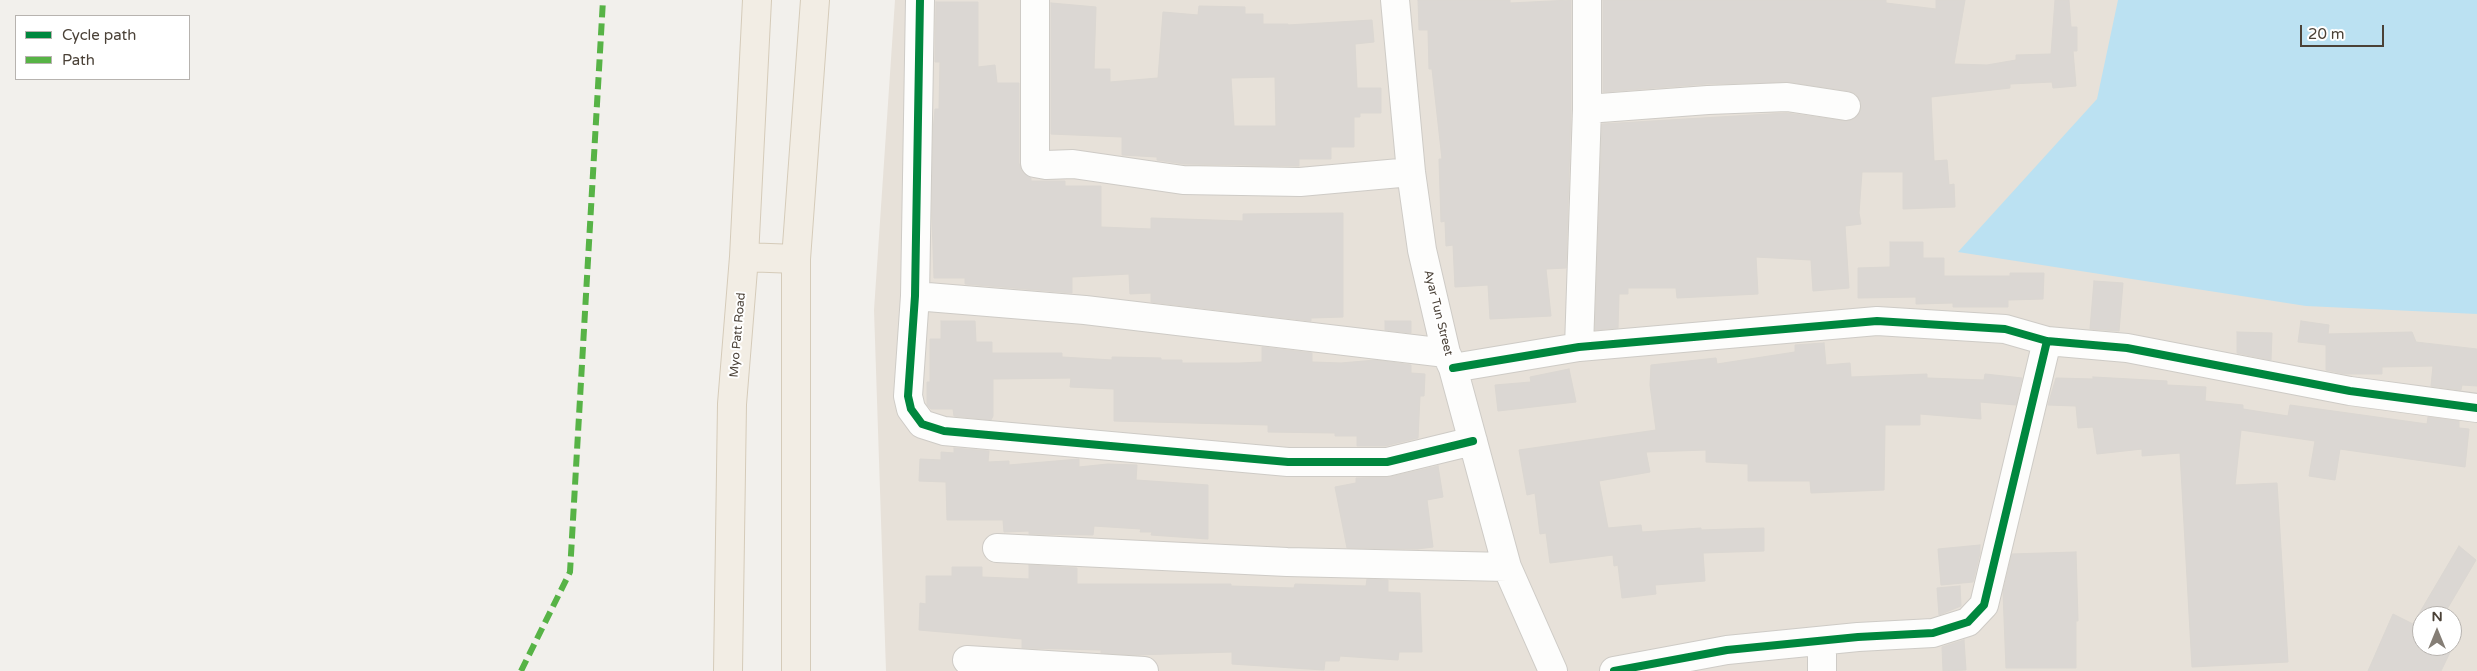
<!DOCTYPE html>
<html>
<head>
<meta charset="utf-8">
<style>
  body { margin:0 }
  #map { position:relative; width:2477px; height:671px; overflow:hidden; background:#f2f0ec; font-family:"Varela Round",sans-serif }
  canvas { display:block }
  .legend { position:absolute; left:15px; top:15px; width:175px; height:65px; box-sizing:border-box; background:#fff; border:1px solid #b7b3af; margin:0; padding:6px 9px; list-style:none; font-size:15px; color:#4a4137 }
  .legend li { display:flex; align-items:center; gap:10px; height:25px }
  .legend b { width:25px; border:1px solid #b7b3af }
  .north { position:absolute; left:2412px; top:606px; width:50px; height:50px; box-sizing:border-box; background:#fff; border:1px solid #b7b3af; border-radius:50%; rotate:0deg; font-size:14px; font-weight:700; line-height:20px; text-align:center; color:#4a4137 }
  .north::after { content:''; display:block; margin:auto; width:18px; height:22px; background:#857e76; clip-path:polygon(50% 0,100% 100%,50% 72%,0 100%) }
  .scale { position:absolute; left:2300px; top:25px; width:84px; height:22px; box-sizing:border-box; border:2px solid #4a4137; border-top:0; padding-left:6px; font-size:15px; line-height:18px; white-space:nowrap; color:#4a4137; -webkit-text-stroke:4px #fff; paint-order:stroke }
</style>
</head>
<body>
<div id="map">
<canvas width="2477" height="671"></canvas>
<ul class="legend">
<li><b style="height:6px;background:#00873e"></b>Cycle path</li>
<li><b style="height:6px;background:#57b346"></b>Path</li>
</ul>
<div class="north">N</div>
<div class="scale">20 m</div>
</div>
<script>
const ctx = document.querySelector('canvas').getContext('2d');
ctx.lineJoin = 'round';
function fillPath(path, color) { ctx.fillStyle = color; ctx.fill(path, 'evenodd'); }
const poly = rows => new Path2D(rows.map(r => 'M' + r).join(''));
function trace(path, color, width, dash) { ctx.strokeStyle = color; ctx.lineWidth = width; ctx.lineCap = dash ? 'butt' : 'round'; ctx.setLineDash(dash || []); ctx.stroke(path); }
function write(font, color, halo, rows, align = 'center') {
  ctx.font = font + ' "Varela Round",sans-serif'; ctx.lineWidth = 4; ctx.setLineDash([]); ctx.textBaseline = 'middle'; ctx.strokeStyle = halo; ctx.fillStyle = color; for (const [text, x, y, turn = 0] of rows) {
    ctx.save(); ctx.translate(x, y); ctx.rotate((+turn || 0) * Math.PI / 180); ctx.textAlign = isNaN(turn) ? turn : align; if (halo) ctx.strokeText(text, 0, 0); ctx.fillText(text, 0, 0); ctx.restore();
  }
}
const residential = poly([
  [895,0,2477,0,2477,671,886,671,874,310],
  [2422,616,2452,616,2452,646,2422,646]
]);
const water = poly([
  [2118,0,2477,0,2477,314,2306,306,1958,252,2097,99]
]);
const building = poly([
  [1418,0,1510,0,1510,3,1571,0,1571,109,1566,268,1546,269,1551,316,1490,319,1488,285,1455,287,1453,245,1446,246,1445,221,1441,222,1439,159,1442,159,1432,69,1429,69,1428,30,1419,30,1418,0],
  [1603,0,1886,0,1886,3,1936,9,1936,0,1965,0,1954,64,1987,65,2016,60,2016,55,2051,54,2055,0,2069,0,2071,27,2077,27,2077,51,2073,51,2076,86,2053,88,2052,82,2010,84,2010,88,1931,97,1934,161,1947,160,1949,185,1954,184,1955,207,1903,209,1903,172,1862,172,1859,213,1861,224,1845,226,1849,288,1813,291,1811,260,1756,257,1758,294,1677,298,1676,288,1628,288,1628,294,1619,294,1618,328,1595,330,1602,124,1786,113,1844,121,1852,120,1858,116,1861,108,1860,100,1856,94,1849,91,1789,82,1707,84,1603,92,1603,0],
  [936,2,978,2,978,67,995,65,997,83,1019,83,1019,163,1021,170,1031,178,1031,181,1065,181,1065,186,1101,186,1101,227,1151,229,1151,218,1243,221,1243,214,1343,213,1343,317,1311,318,1311,321,1151,302,1151,293,1130,294,1129,274,1072,277,1072,293,965,284,965,278,934,278,932,217,933,131,935,109,939,109,940,62,935,62,936,2],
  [1051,3,1096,7,1094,69,1110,69,1110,82,1158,78,1163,12,1198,15,1199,6,1245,7,1245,14,1263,14,1263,24,1288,24,1288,25,1372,20,1374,42,1355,44,1357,88,1381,88,1381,113,1360,113,1360,117,1354,117,1354,147,1331,147,1331,159,1299,159,1299,166,1184,164,1157,160,1157,157,1122,155,1122,137,1051,134,1051,3],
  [1275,77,1276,126,1234,126,1231,78,1275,77],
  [1890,242,1923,242,1923,258,1944,258,1944,276,2010,276,2010,273,2044,273,2043,299,2008,300,2008,307,1953,307,1953,303,1916,304,1916,297,1858,298,1858,268,1890,267,1890,242],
  [2094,281,2123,283,2119,331,2090,329,2094,281],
  [941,321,975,321,976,342,992,342,992,353,1062,353,1062,357,1112,360,1112,357,1161,358,1161,360,1182,360,1182,363,1240,363,1262,362,1262,347,1312,353,1312,362,1341,363,1376,360,1411,365,1411,373,1425,374,1424,396,1420,396,1418,438,1385,446,1357,446,1357,436,1335,436,1335,433,1268,432,1268,425,1114,421,1114,389,1070,387,1071,378,993,379,993,416,991,420,954,416,953,409,931,409,927,405,927,382,930,382,930,339,941,339,941,321],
  [1385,321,1411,321,1411,333,1385,330,1385,321],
  [2301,321,2329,325,2328,334,2412,332,2416,342,2477,349,2477,386,2462,385,2461,390,2431,386,2433,366,2382,367,2382,374,2345,374,2326,370,2326,345,2298,342,2301,321],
  [2237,332,2272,333,2271,360,2237,353,2237,332],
  [1824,343,1826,365,1850,363,1851,377,1927,374,1927,378,1984,380,1985,374,2022,378,2016,405,1980,402,1981,419,1920,414,1920,425,1885,425,1884,490,1811,493,1810,481,1748,481,1748,464,1706,462,1706,450,1646,452,1650,472,1599,481,1608,528,1641,525,1642,532,1701,528,1701,530,1764,528,1764,551,1703,553,1705,581,1655,585,1656,594,1622,598,1618,565,1614,566,1613,555,1550,563,1546,533,1540,534,1535,493,1527,495,1519,450,1656,430,1650,385,1651,365,1716,358,1717,364,1795,352,1795,345,1824,343],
  [1569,369,1576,402,1498,411,1495,385,1531,382,1530,377,1569,369],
  [2093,377,2167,381,2167,385,2206,387,2205,401,2243,405,2243,409,2288,416,2290,405,2427,424,2428,417,2459,421,2459,428,2469,429,2465,467,2340,449,2335,480,2309,476,2315,441,2241,430,2235,485,2277,483,2288,662,2192,667,2180,453,2142,456,2142,449,2097,454,2093,427,2078,428,2076,406,2048,405,2056,378,2093,379,2093,377],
  [954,448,989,451,988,462,1009,461,1009,465,1079,459,1079,467,1108,464,1137,465,1136,480,1208,485,1208,539,1151,535,1152,532,1140,532,1141,529,1094,526,1093,535,1029,534,1029,531,1004,532,1003,520,947,520,946,482,919,481,920,459,941,460,941,452,954,453,954,448],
  [1438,466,1443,497,1427,500,1433,547,1417,549,1347,548,1335,487,1356,483,1356,478,1390,477,1438,466],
  [1980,545,1980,553,1973,582,1941,585,1938,549,1980,545],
  [2459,546,2476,560,2443,616,2422,616,2422,646,2452,646,2452,633,2458,636,2441,671,2368,671,2393,614,2413,624,2459,546],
  [2076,552,2078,621,2076,621,2076,668,2006,668,2003,592,2012,554,2076,552],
  [1029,565,1077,568,1077,584,1231,584,1231,586,1294,588,1295,584,1366,586,1367,579,1388,580,1388,592,1420,593,1422,652,1399,652,1398,660,1340,656,1339,661,1325,661,1324,670,1232,664,1232,652,1134,655,1101,653,1101,650,1022,648,1022,639,919,630,920,603,926,604,926,576,952,576,952,567,982,567,982,577,1029,579,1029,565],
  [1960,586,1961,606,1939,615,1937,588,1960,586],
  [1964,640,1966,670,1943,671,1942,647,1964,640]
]);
const minor = poly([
  [920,0,915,296,908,396,911,409,922,424,944,431,1288,462,1387,462,1473,441],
  [1035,0,1035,163,1046,165,1073,164,1183,180,1300,182,1411,172],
  [1395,0,1411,172,1422,250,1446,353,1453,368,1507,567,1553,671],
  [1587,109,1708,100,1787,97,1846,106],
  [915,296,1085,310,1446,353],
  [1579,347,1587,109,1587,0],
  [1453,368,1579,347,1877,321,2005,329,2047,341,2127,348,2350,391,2477,408],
  [997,548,1287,562,1507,567],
  [967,660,1144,671],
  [1614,671,1727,650,1858,637,1933,633,1968,622,1984,605,2047,341],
  [1822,671,1822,641]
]);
const major = poly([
  [744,257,796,259],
  [728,671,732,404,744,257,757,0],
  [796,671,796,259,815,0]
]);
const quiet = poly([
  [521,671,570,572,603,0]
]);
const cycleway = poly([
  [920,0,915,296,908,396,911,409,922,424,944,431,1288,462,1387,462,1473,441],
  [1453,368,1579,347,1877,321,2005,329,2047,341,2127,348,2350,391,2477,408],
  [1614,671,1727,650,1858,637,1933,633,1968,622,1984,605,2047,341]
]);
const streetNames = [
  ["Ayar Tun Street",1438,313,76],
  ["Myo Patt Road",738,335,-85]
];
fillPath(residential, '#e7e1d9');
fillPath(water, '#bbe1f2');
fillPath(building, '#dbd7d3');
trace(building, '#dbd7d2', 1);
trace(minor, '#cecbc6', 30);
trace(major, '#d5cbb9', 30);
trace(minor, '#fdfdfc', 28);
trace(major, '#f2ede4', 28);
trace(quiet, '#57b346', 6, [12, 6]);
trace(cycleway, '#00873e', 8);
write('12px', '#4a4137', '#fff', streetNames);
</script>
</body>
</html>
